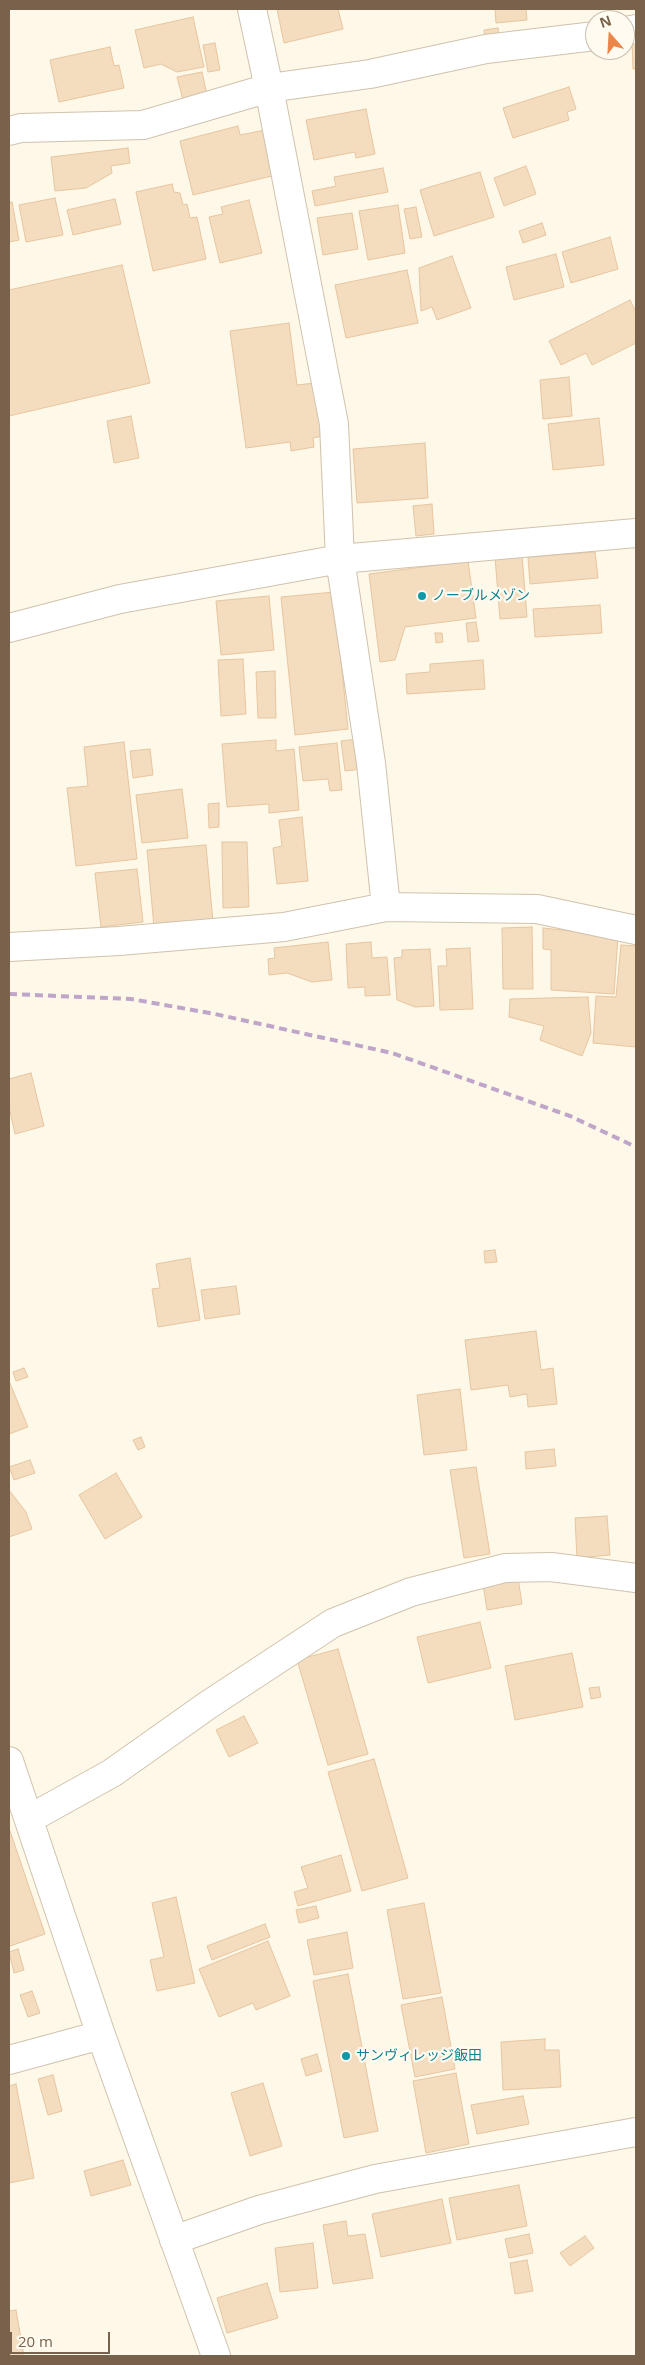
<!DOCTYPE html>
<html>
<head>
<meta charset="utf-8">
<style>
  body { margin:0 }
  #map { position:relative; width:645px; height:2365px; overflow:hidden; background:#fdf8e8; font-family:"Open Sans",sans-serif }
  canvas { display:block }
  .frame { position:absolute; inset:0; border:10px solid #79624b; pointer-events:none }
  .north { position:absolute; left:585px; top:10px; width:50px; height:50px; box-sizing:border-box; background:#fffbf0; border:1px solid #c9beae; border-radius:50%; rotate:341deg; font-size:14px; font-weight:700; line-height:20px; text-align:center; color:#79624b }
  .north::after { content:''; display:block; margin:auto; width:18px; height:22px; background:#ea864a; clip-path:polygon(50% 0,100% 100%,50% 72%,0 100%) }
  .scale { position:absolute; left:10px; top:2332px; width:100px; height:22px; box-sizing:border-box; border:2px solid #79624b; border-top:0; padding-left:6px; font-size:15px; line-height:18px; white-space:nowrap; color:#79624b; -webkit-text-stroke:4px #fffbf0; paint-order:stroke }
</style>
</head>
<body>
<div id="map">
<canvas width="645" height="2365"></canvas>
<div class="frame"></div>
<div class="north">N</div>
<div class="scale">20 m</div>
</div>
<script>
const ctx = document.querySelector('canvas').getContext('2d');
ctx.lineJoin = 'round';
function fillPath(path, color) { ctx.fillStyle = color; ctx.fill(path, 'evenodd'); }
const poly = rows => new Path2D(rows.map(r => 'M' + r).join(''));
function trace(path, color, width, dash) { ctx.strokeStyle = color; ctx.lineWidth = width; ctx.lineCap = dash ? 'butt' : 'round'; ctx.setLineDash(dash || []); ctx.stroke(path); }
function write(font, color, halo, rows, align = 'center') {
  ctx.font = font + ' "Open Sans","Noto Sans JP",sans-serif'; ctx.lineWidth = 4.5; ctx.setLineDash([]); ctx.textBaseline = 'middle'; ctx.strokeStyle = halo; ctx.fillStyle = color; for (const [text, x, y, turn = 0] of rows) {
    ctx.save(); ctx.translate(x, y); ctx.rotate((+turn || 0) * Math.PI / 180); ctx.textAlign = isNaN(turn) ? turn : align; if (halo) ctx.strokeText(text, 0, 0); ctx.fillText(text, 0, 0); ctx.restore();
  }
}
const building = poly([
  [277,9,338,9,343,29,284,43,277,9],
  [495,9,526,9,527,20,496,23,495,9],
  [193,17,204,67,177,72,161,64,144,68,135,30,193,17],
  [498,28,499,37,485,39,484,30,498,28],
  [632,42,636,42,636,69,633,69,632,42],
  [215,43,220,70,208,72,203,45,215,43],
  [110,47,114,66,119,65,124,88,59,102,50,60,110,47],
  [202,72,207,95,183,100,177,77,202,72],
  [569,87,576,109,567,112,569,120,513,138,503,108,569,87],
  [366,109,375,154,356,158,355,152,314,160,306,120,366,109],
  [238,126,240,135,265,130,276,175,193,195,180,141,238,126],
  [128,148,130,163,111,166,112,173,86,188,55,191,51,157,128,148],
  [526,166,536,194,504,206,494,178,526,166],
  [383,168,388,192,315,206,312,191,336,186,334,177,383,168],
  [480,172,494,217,434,236,420,190,480,172],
  [172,184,174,192,180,193,183,205,187,204,190,218,197,217,206,259,153,271,136,192,172,184],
  [55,198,63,235,26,242,19,205,55,198],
  [115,199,121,224,73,235,67,210,115,199],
  [249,200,262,253,220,263,209,217,223,214,221,207,249,200],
  [12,202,19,240,9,242,9,203,12,202],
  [398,205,405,253,368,260,359,211,398,205],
  [416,207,422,237,410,239,404,209,416,207],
  [352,213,358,249,323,255,317,218,352,213],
  [542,223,546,235,523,243,519,231,542,223],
  [610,237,618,269,571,283,562,252,610,237],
  [556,254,564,287,514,300,506,267,556,254],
  [452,256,471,308,437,320,432,307,421,311,419,268,452,256],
  [122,265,150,383,9,416,9,290,122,265],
  [407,270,418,323,346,338,335,285,407,270],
  [630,300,636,312,636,343,592,365,586,353,561,365,549,341,630,300],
  [289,323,297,385,315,383,323,436,313,438,314,447,291,451,290,442,246,448,230,331,289,323],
  [569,377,572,416,543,419,540,380,569,377],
  [131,416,139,458,114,463,107,421,131,416],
  [599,418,604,465,553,470,548,424,599,418],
  [425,443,428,498,357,503,353,449,425,443],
  [432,504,434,534,416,536,413,506,432,504],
  [595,552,598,578,530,584,528,557,595,552],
  [522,555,527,617,500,619,495,557,522,555],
  [468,561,476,618,405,627,395,660,380,662,369,574,468,561],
  [334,592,348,729,295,735,281,597,334,592],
  [269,596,274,650,221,655,216,601,269,596],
  [600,605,602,633,535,637,533,609,600,605],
  [476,622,479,641,468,642,466,623,476,622],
  [435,633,442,633,443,642,436,643,435,633],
  [243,659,246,714,221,716,218,660,243,659],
  [483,660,485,689,407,694,406,674,430,672,430,664,483,660],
  [275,671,276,718,258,718,256,672,275,671],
  [358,739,362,769,345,771,341,741,358,739],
  [276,740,276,751,294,749,299,810,269,813,269,804,227,807,222,744,276,740],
  [124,742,137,859,76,866,67,788,88,786,84,747,124,742],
  [337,743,342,790,330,791,328,779,303,781,299,747,337,743],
  [150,749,153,775,133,778,130,751,150,749],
  [182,789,188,838,142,843,136,795,182,789],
  [219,803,219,827,209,828,208,804,219,803],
  [302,817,308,881,277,884,273,848,282,846,279,820,302,817],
  [222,842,247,842,249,907,223,908,222,842],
  [206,845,213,922,154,927,147,850,206,845],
  [137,869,143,922,101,927,95,873,137,869],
  [532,927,533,989,503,989,502,928,532,927],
  [543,928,618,936,614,994,551,990,551,950,543,949,543,928],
  [328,942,332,980,312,982,287,973,269,975,268,959,275,958,274,948,328,942],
  [371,942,372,958,387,957,390,995,365,996,365,987,348,988,346,944,371,942],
  [621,945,636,946,636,1047,593,1043,596,996,616,997,621,945],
  [470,948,473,1009,440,1010,438,966,447,966,446,949,470,948],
  [430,949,434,1006,415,1007,397,1000,394,958,402,957,402,950,430,949],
  [588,997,591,1033,582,1056,540,1040,544,1026,509,1017,510,999,588,997],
  [31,1073,44,1126,15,1134,9,1107,9,1079,31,1073],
  [495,1250,497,1262,485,1263,484,1251,495,1250],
  [190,1258,200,1320,158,1327,152,1289,160,1288,156,1264,190,1258],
  [236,1286,240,1314,205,1319,201,1290,236,1286],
  [536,1331,541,1370,553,1368,557,1404,528,1407,527,1394,510,1397,508,1385,471,1390,465,1340,536,1331],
  [24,1368,28,1377,16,1381,13,1372,24,1368],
  [9,1381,28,1427,9,1434,9,1381],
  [460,1389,467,1450,424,1455,417,1395,460,1389],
  [141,1437,145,1447,138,1450,133,1440,141,1437],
  [554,1449,556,1466,526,1469,525,1452,554,1449],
  [30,1460,35,1473,14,1480,9,1467,30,1460],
  [476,1467,490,1554,464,1558,450,1470,476,1467],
  [116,1473,142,1517,105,1539,79,1495,116,1473],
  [9,1490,26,1512,32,1529,9,1537,9,1490],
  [607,1516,610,1555,577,1558,575,1518,607,1516],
  [518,1578,522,1604,487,1610,483,1584,518,1578],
  [480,1622,491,1668,428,1683,417,1637,480,1622],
  [338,1649,368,1754,328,1765,297,1660,338,1649],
  [572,1653,583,1707,515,1720,505,1666,572,1653],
  [599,1687,601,1697,591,1699,589,1688,599,1687],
  [244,1716,258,1743,229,1757,216,1730,244,1716],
  [374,1759,408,1878,362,1891,328,1772,374,1759],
  [9,1828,45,1934,10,1946,9,1943,9,1828],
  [341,1855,351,1891,298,1906,294,1892,308,1888,301,1867,341,1855],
  [176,1897,195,1983,157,1991,150,1960,164,1957,152,1903,176,1897],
  [424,1903,441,1993,403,1999,387,1910,424,1903],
  [316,1906,319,1918,299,1923,296,1910,316,1906],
  [265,1924,270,1937,212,1960,207,1946,265,1924],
  [347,1932,353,1968,314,1975,307,1940,347,1932],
  [268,1941,290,1996,256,2010,253,2003,219,2017,199,1969,268,1941],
  [18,1949,24,1970,14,1973,9,1952,18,1949],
  [348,1974,378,2131,344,2138,313,1981,348,1974],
  [32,1991,40,2013,28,2017,20,1995,32,1991],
  [442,1997,455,2069,415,2077,401,2005,442,1997],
  [545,2039,545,2050,559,2050,561,2087,503,2090,501,2042,545,2039],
  [317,2054,322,2071,306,2076,301,2059,317,2054],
  [456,2073,469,2144,426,2153,413,2081,456,2073],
  [53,2075,62,2111,48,2115,38,2079,53,2075],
  [263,2083,282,2146,250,2156,231,2093,263,2083],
  [16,2084,34,2178,9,2183,9,2086,16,2084],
  [523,2096,529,2124,477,2134,471,2105,523,2096],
  [123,2160,131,2185,91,2196,84,2171,123,2160],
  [519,2185,527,2226,457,2240,449,2198,519,2185],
  [442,2199,451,2243,381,2257,372,2214,442,2199],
  [346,2221,348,2236,365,2234,373,2278,333,2284,323,2225,346,2221],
  [529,2234,533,2253,509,2258,505,2239,529,2234],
  [585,2236,594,2248,570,2266,560,2253,585,2236],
  [313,2243,318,2288,280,2292,275,2248,313,2243],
  [527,2260,533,2291,515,2294,510,2263,527,2260],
  [267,2283,278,2318,227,2333,217,2298,267,2283],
  [16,2310,24,2356,9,2356,9,2311,16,2310]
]);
const minor = poly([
  [252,9,269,88,334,424,340,559,371,763,386,907],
  [625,31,636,29],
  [9,131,21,128,143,125,269,88,370,74,486,49,595,36],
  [9,628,120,599,340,559,636,533],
  [9,947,119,941,284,927,386,907,537,909,636,930],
  [9,1761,101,2035,216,2356],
  [29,1819,112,1773,208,1705,333,1623,411,1592,505,1568,551,1567,636,1578],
  [9,2060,101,2035],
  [174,2240,259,2210,375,2179,636,2132]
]);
const rail = poly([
  [9,994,131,999,215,1014,392,1053,570,1116,636,1147]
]);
const markers = [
  [422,596,5,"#0f9aa8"],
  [346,2056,5,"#0f9aa8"]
];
const cultureNames = [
  ["ノーブルメゾン",432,596],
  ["サンヴィレッジ飯田",356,2056]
];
fillPath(building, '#f4dcbf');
trace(building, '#e7c59f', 1);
trace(minor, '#d0c2ad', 30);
trace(minor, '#fff', 28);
trace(rail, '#bea5c9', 4, [8, 5]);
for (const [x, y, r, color] of markers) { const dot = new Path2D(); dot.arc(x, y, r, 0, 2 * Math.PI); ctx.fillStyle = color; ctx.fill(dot); trace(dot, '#fffbf0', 2); }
write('14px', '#0d838f', '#fffbf0', cultureNames, 'left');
</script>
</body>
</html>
